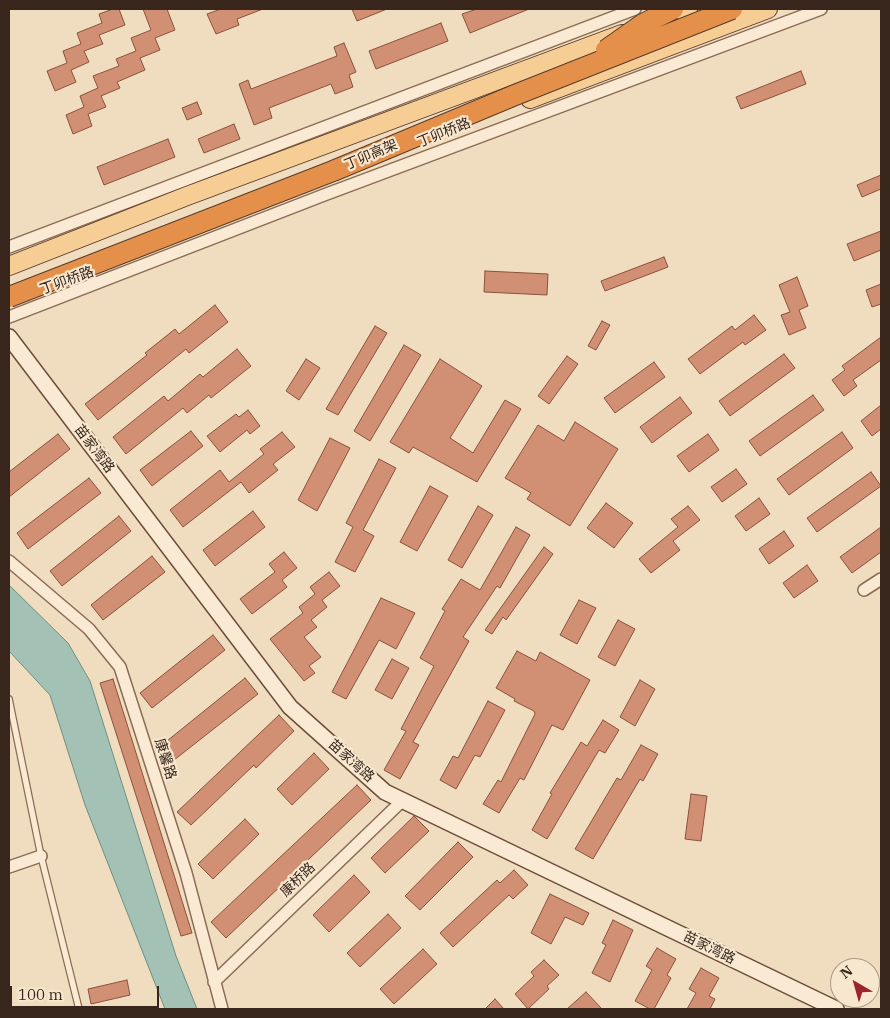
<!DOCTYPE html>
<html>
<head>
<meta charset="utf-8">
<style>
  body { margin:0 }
  #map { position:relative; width:890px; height:1018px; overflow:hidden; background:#f0dcbf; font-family:"IBM Plex Serif",serif }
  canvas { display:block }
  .frame { position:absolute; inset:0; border:10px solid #38261c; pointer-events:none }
  .north { position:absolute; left:830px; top:958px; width:50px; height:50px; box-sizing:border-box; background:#f7e7cf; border:1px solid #ab9a87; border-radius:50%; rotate:322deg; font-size:14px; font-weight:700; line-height:20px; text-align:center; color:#38261c }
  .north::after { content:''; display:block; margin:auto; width:18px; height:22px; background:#9c2331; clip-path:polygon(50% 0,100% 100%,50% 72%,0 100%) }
  .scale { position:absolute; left:10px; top:986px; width:149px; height:22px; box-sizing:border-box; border:2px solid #38261c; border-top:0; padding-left:6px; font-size:15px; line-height:18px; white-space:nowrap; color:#38261c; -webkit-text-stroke:4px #f7e7cf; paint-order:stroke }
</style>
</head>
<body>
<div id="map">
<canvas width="890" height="1018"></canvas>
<div class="frame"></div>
<div class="north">N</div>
<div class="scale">100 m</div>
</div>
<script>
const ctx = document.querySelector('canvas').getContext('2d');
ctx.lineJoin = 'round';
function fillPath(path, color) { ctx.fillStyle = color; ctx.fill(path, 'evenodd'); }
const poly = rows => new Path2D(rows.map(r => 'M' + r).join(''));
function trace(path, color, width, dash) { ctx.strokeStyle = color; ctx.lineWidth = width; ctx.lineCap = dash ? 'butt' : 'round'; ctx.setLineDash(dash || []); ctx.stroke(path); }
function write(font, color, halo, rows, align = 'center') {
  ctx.font = font + ' "IBM Plex Serif","Noto Sans SC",serif'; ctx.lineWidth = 4.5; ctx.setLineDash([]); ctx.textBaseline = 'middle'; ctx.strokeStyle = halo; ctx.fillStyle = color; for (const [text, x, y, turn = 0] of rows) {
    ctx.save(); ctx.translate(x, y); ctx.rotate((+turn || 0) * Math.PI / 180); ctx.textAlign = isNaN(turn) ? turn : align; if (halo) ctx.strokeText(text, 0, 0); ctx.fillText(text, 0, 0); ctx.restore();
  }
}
const water = poly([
  [9,585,68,643,90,681,176,956,197,1009,165,1009,85,805,50,695,9,651,9,585]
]);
const building = poly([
  [113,9,119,9,125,25,99,35,103,44,84,51,89,62,71,70,76,82,55,91,47,71,67,63,63,51,81,44,77,33,102,23,99,14,113,9],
  [143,9,167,9,175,30,155,38,160,50,140,58,145,70,117,82,120,88,101,96,106,107,88,114,92,126,73,134,66,115,84,107,80,96,98,88,93,76,119,66,116,59,136,51,131,38,151,30,143,9],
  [221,9,263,9,237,19,239,25,216,34,207,14,221,9],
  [352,9,387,9,357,21,352,9],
  [477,9,529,9,470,33,462,14,477,9],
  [441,23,448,41,376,69,369,51,441,23],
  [344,43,356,72,349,75,353,87,335,94,331,84,269,108,272,118,254,125,239,84,248,80,251,89,337,56,334,47,344,43],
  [801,71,806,84,741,109,736,97,801,71],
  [197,102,202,114,187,120,182,108,197,102],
  [234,124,240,139,204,153,198,139,234,124],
  [168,139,175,157,104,185,97,167,168,139],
  [881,175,881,189,862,197,857,185,881,175],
  [881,231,881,250,854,261,847,244,881,231],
  [664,257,668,267,605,291,601,281,664,257],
  [485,271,548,274,547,295,484,292,485,271],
  [797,277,808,306,799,310,806,328,789,335,781,315,790,312,779,285,797,277],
  [881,284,881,304,872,307,866,290,881,284],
  [215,305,228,322,189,353,186,349,98,420,85,404,147,355,145,353,175,329,179,334,215,305],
  [754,315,766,330,745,345,743,342,700,374,688,359,732,326,735,330,754,315],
  [602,321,610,325,596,350,588,346,602,321],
  [375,326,387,333,338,415,326,409,375,326],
  [881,337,881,360,853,380,857,386,844,396,832,380,845,370,842,366,881,337],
  [404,345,421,355,370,441,354,431,404,345],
  [237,349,251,366,211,398,209,395,187,413,183,408,126,454,113,437,164,396,168,401,200,374,203,377,237,349],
  [784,354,795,368,730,416,719,401,784,354],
  [567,356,578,364,549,404,538,396,567,356],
  [306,359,320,368,299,400,286,391,306,359],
  [440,359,482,386,450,438,473,453,505,400,521,409,477,482,413,447,409,453,390,442,440,359],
  [654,362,665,377,615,413,604,398,654,362],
  [813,395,824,410,760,456,749,441,813,395],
  [680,397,692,413,652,443,640,427,680,397],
  [881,405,881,429,872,436,861,421,881,405],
  [248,410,260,426,250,434,247,430,220,452,207,436,236,414,239,417,248,410],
  [575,422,618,449,570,526,527,499,531,493,505,478,538,425,564,441,575,422],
  [191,431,203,446,152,486,140,470,191,431],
  [282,432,295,447,273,464,278,470,249,493,241,482,183,527,170,510,220,470,229,482,264,454,260,449,282,432],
  [842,432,853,448,789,495,777,479,842,432],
  [58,434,70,449,9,497,9,472,58,434],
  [708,434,719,450,689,472,677,456,708,434],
  [330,438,350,448,317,511,298,500,330,438],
  [379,459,396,468,363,530,374,536,355,572,335,562,353,527,346,523,379,459],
  [736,469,747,484,722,502,711,487,736,469],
  [871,472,881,486,817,532,807,518,871,472],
  [89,478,101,493,28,549,17,533,89,478],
  [430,486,448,496,417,551,400,542,430,486],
  [759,498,770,514,746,531,735,516,759,498],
  [606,503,633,523,614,548,587,528,606,503],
  [478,506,493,515,462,568,448,560,478,506],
  [688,506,700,520,673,541,680,550,651,573,639,559,678,527,671,519,688,506],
  [253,511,265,527,215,566,203,550,253,511],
  [119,516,131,531,62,586,50,571,119,516],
  [516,527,530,535,500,588,497,586,463,637,469,641,413,742,419,745,400,779,384,770,406,731,401,729,434,666,420,658,445,611,442,609,461,579,480,590,516,527],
  [881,527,881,552,852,573,840,557,881,527],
  [784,531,794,546,769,564,759,549,784,531],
  [544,547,553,554,506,620,503,617,492,634,485,630,544,547],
  [284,552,297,568,282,580,287,587,252,614,240,599,275,572,269,564,284,552],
  [152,556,165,572,103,620,91,605,152,556],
  [807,565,818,581,794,598,783,583,807,565],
  [329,572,340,586,322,600,327,607,311,620,317,627,304,637,321,657,309,666,315,673,304,681,270,639,303,613,299,607,315,594,310,587,329,572],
  [381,598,415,613,396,649,379,640,346,699,332,692,381,598],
  [579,600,596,608,577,644,560,635,579,600],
  [618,620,635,629,615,666,598,657,618,620],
  [213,635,225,650,152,708,140,693,213,635],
  [517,651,536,661,540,652,590,680,563,730,552,725,524,780,520,778,499,813,483,804,498,780,501,782,535,714,534,711,514,701,515,699,496,688,517,651],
  [392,659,409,668,392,699,375,690,392,659],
  [245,678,258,694,169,764,157,749,245,678],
  [113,679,192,933,181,936,100,683,113,679],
  [640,680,655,689,635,726,620,717,640,680],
  [488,701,505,710,480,757,475,755,456,789,440,780,453,756,458,758,488,701],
  [279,715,294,731,256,768,254,765,191,825,177,812,279,715],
  [603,720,619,730,605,753,599,750,547,839,532,830,552,794,550,793,581,742,587,746,603,720],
  [641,745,658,754,643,781,640,779,593,859,575,849,617,778,621,780,641,745],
  [314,753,329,769,292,805,277,789,314,753],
  [357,785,371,800,226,938,211,922,357,785],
  [691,794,707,796,701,841,685,839,691,794],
  [414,816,429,831,385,873,371,858,414,816],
  [245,819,259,834,213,879,198,864,245,819],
  [458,842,473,857,420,910,405,896,458,842],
  [514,870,528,885,513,899,509,895,453,947,440,933,497,880,500,883,514,870],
  [354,875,370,892,329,932,313,915,354,875],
  [550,894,589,913,583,925,565,917,551,944,531,933,550,894],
  [388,914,401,928,360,967,347,953,388,914],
  [613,920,633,930,610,982,592,973,606,945,602,943,613,920],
  [657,948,676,959,667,975,671,978,654,1009,650,1009,635,1001,652,970,646,966,657,948],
  [423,949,437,964,394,1004,380,989,423,949],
  [544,960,559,975,547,986,549,989,528,1009,515,994,534,976,531,972,544,960],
  [701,968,719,978,709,996,715,999,710,1009,687,1009,696,993,689,989,701,968],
  [127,980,130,995,91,1004,88,989,127,980],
  [586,992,602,1009,567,1009,586,992],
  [495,999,504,1009,485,1009,495,999]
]);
const lane = poly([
  [9,699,41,856,79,1009]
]);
const street = poly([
  [9,247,635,9],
  [9,317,324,195,821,9],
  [9,561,89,629,120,667,186,873,222,1009],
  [864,590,881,579],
  [9,867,41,856],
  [214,982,403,800]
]);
const secondary = poly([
  [9,337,290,707,385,792,836,1009]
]);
const primary = poly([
  [661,20,688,9],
  [530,99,768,9],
  [9,266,187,196,622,34]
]);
const highwayBridge = poly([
  [606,50,643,24,673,9],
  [9,297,333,171,515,95,732,9]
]);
const streetNames = [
  ["丁卯桥路",444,133,-22],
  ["丁卯高架",371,155,-23],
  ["丁卯桥路",67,281,-20],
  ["苗家湾路",94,449,53],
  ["康馨路",165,759,72],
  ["苗家湾路",351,761,42],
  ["康桥路",298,880,-44],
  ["苗家湾路",709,948,26]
];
fillPath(water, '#a3c2b5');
trace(water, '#699082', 1);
fillPath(building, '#d18f73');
trace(building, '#8a523b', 1);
trace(lane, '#8a6c56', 8);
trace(street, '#8a6c56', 14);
trace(secondary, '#6c4d3a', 18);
trace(primary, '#573b2b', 20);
trace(lane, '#fbead3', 5.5);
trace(street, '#fbead3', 11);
trace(secondary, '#fbead3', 15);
trace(primary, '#f6cd94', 18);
trace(highwayBridge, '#573b2b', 22, []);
trace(highwayBridge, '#e5904a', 20);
write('14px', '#38261c', '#f7e7cf', streetNames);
</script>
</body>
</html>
